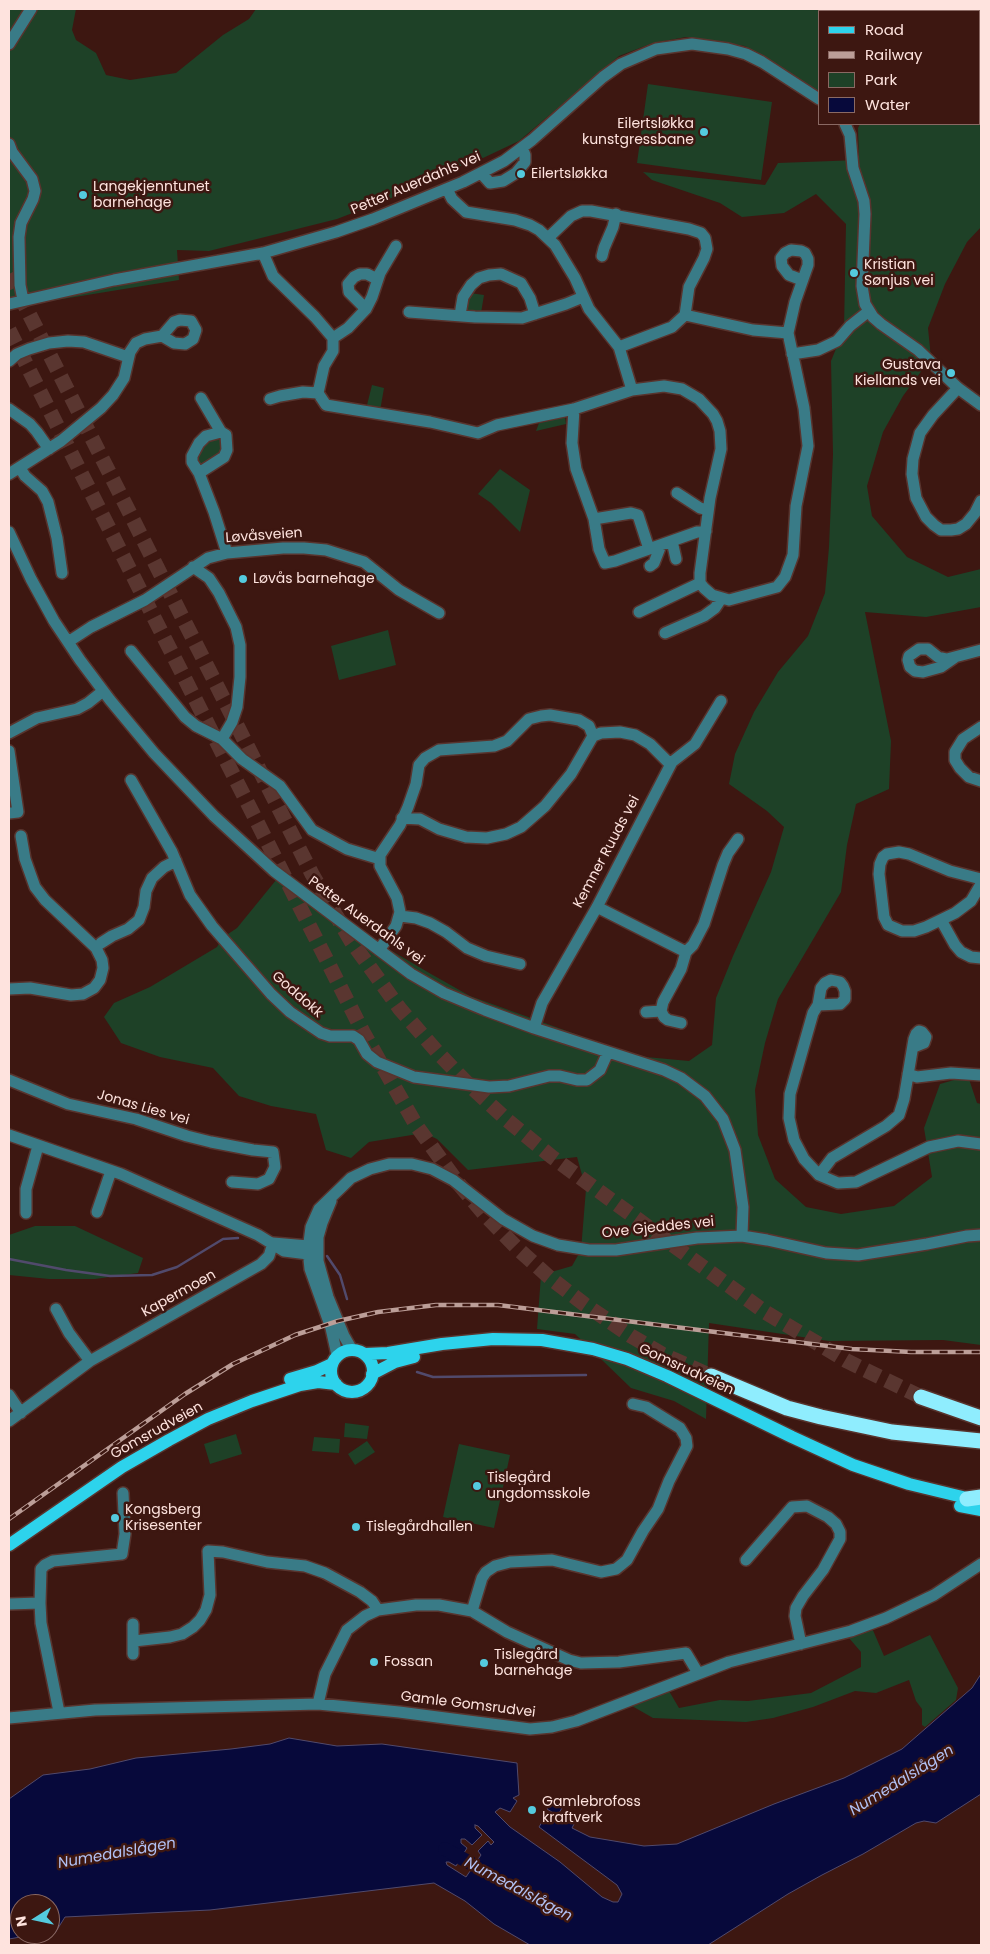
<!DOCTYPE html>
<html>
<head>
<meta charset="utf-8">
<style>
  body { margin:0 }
  #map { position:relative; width:990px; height:1954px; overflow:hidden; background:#3d1711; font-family:Poppins,sans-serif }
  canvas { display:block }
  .frame { position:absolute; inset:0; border:10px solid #fee3de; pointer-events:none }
  .legend { position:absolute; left:818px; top:10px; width:162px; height:115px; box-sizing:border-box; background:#3d1711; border:1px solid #8a6963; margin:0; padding:6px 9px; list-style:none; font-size:15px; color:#fee3de }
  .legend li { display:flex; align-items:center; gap:10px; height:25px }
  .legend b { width:25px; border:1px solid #8a6963 }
  .north { position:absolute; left:10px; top:1894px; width:50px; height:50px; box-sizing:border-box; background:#3d1711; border:1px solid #8a6963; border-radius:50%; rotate:260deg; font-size:14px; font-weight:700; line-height:20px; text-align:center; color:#fee3de }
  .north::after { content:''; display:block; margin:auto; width:18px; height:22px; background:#54cade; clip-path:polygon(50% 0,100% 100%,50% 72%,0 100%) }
</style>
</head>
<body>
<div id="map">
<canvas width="990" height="1954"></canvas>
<div class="frame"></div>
<ul class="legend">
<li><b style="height:6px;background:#2dd3ec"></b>Road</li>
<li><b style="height:6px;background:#bc9e98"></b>Railway</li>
<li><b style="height:14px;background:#1e4127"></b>Park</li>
<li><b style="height:14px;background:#07093b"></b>Water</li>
</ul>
<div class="north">N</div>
</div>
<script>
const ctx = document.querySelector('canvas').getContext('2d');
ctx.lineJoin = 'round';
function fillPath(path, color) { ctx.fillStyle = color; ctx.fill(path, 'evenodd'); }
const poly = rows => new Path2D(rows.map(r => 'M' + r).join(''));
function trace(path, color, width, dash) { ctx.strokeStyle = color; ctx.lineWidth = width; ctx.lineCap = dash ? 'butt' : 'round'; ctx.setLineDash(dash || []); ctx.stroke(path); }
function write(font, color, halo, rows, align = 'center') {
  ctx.font = font + ' Poppins,sans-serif'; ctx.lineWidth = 5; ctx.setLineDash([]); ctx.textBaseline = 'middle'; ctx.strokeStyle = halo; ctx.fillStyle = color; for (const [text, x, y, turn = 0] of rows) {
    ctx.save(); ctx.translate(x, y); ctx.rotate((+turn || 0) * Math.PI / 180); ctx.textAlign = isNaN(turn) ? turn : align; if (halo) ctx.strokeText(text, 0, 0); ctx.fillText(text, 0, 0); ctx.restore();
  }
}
const green = poly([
  [9,9,76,9,72,30,76,40,96,53,106,75,130,80,176,73,223,35,249,19,256,9,981,9,981,227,967,242,945,284,928,328,931,358,903,396,883,432,867,486,872,516,907,557,948,577,981,569,981,607,926,617,865,612,891,741,889,789,856,804,847,845,841,892,778,999,765,1043,755,1090,758,1135,775,1179,806,1207,841,1214,894,1206,932,1177,924,1128,940,1084,968,1076,977,1103,981,1104,981,1345,943,1340,829,1341,709,1323,706,1419,674,1401,631,1388,575,1334,537,1329,541,1275,572,1266,581,1250,586,1189,577,1157,468,1170,437,1139,424,1133,369,1142,351,1158,326,1150,316,1114,271,1106,239,1096,213,1068,160,1057,121,1043,104,1017,114,1003,150,987,217,947,222,938,237,928,281,874,353,928,431,974,470,996,603,1044,646,1057,689,1061,712,1045,716,998,733,956,771,872,784,827,767,811,729,784,735,754,754,712,778,672,808,636,825,593,829,547,833,454,831,361,844,329,846,224,816,194,784,213,742,217,720,203,652,180,643,172,765,185,778,163,859,160,858,128,860,124,979,124,979,11,819,11,819,93,745,46,686,37,653,43,619,56,519,141,483,158,475,157,438,180,337,219,209,251,177,250,179,280,26,305,9,311],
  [648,84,772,102,761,180,637,163],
  [470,293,484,295,481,313,466,310],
  [372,385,384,388,380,411,366,409],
  [565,417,566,424,536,431,539,423],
  [216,439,223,441,223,456,204,465,199,465,197,455,209,440],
  [500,469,530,490,520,532,491,503,478,494],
  [388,630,396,665,339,680,331,646],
  [35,1226,75,1226,143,1258,138,1273,95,1279,49,1279,9,1275,9,1235],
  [345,1423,369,1426,367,1439,344,1437],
  [236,1434,242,1454,210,1464,204,1444],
  [314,1437,340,1439,339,1453,312,1451],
  [367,1441,375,1452,355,1465,348,1454],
  [459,1444,510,1455,494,1528,443,1517],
  [872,1628,884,1656,930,1635,958,1688,956,1700,925,1727,922,1725,922,1709,916,1701,909,1680,876,1693,855,1691,813,1707,773,1718,746,1722,653,1718,632,1706,669,1691,679,1708,720,1700,748,1701,811,1693,861,1667,861,1652,849,1638,850,1636]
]);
const water = poly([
  [981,1674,981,1794,936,1823,924,1821,916,1823,863,1854,822,1875,788,1894,708,1945,530,1945,494,1924,465,1901,434,1883,210,1910,65,1917,55,1933,50,1932,50,1904,20,1904,20,1934,38,1934,9,1939,9,1799,43,1775,90,1769,136,1758,231,1749,270,1744,289,1738,337,1746,382,1744,517,1763,519,1795,513,1798,517,1801,510,1812,500,1808,495,1812,510,1827,560,1862,602,1897,613,1902,618,1902,622,1894,617,1885,539,1827,544,1819,555,1820,560,1817,547,1809,549,1806,548,1800,562,1808,559,1813,575,1822,572,1828,590,1837,644,1846,677,1844,774,1804,844,1778,902,1749,972,1688,981,1674],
  [475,1825,478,1826,494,1842,491,1845,488,1841,478,1851,481,1855,466,1877,447,1865,446,1862,449,1862,456,1866,467,1848,461,1843,461,1839,465,1839,472,1845,482,1835,475,1828,475,1825]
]);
const stream = poly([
  [327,1256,340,1275,347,1299],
  [9,1259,66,1270,110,1276,152,1275,177,1267,223,1239,238,1238],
  [417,1372,433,1377,586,1375]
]);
const river = poly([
  [445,1849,490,1874]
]);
const highwayTunnel = poly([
  [9,274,312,874,351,941,400,1009,439,1054,468,1084,507,1120,552,1157,765,1312,847,1361,921,1397],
  [9,330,363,1032,416,1125,458,1183,485,1215,518,1249,549,1277,584,1304,631,1336,662,1354,711,1376]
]);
const minor = poly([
  [9,44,31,9],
  [845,124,850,135,853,168,864,201,865,214,862,286,865,304,873,317,881,324,918,350,958,388,981,405],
  [9,144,12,152,32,179,35,191,33,199,21,223,19,237,20,285,23,300],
  [482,174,490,183,503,181,516,173,525,162,525,155,522,148],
  [549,237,571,216,582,211,591,211,689,229,701,233,705,238,707,249,704,258,689,287,685,315,672,327,619,347],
  [263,253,273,276,315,317,333,338,333,351,324,366,318,393,326,405,430,422,478,433,497,425,574,409,632,390,619,347,589,309,575,278,555,245,539,230,530,225,515,220,466,212,452,199,447,189],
  [602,256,604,248,613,227,616,214],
  [9,304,114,280,263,253,336,232,373,219,463,182,504,161,532,140,603,77,621,64,656,49,692,44,728,49,746,54,762,62,819,99],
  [366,309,349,292,348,284,354,277,360,274,367,274,377,279],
  [409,312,475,317,522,318,566,304,583,297],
  [460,315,463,297,471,285,479,278,489,275,501,274,521,283,530,298,535,314],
  [685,315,753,330,788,333],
  [333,338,348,328,366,309,372,297,380,273,396,246],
  [792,354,818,350,837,341,850,326,869,311],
  [9,361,17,354,29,349,49,343,68,341,84,342,128,357],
  [958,388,933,415,920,433,913,459,912,474,916,498,926,517,934,525,941,530,951,530,958,529,966,524,975,513,981,501],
  [632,390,664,386,682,389,699,399,713,414,717,421,720,431,721,449,710,498,700,573,700,583,704,588,712,595,729,600,777,587,785,577,793,555,796,506,808,446,804,408,788,333,795,302,808,265,808,259,805,253,801,251,791,250,785,253,781,258,782,266,789,275,802,280],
  [201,398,221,432],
  [270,399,280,396,303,392,318,393],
  [9,409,30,424,37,432,49,449],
  [574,409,572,443,576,469,594,519,599,549,605,563,615,561,697,532,706,531],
  [20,468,25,476,42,491,48,502,57,538,62,573],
  [199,473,224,457,227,450,226,435,221,432,206,436,199,443,192,456,192,462,199,473,214,512,227,553],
  [9,474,61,441,101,408,113,395,124,378,130,352,136,343,145,339,162,336,174,343,185,344,193,339,196,330,191,321,180,320,174,322,162,336],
  [677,493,700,508,708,510],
  [594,519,631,513,638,515,649,549],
  [9,532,31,579,54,621,80,660,110,700,154,753,214,816,274,871,411,974,444,993,485,1010,534,1028,664,1070,681,1078,705,1096,723,1119,735,1150,743,1207,742,1236],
  [672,541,676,559],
  [650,566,654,563,661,545],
  [193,567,209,578,219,593,236,627,240,645,240,677,237,707,232,722,222,739],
  [639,612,700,583],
  [665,633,704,616,715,608,721,599],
  [68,642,91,627,145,600,208,558,227,553,283,548,304,548,326,550,364,562,399,590,439,613],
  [131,651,185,717,196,726,222,739,242,759,280,786,312,830,347,849,380,859],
  [954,658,941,667,923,672,915,671,910,667,908,660,909,656,919,649,928,649,938,657,947,659,981,650],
  [981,727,963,739,955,752,955,760,960,768,969,777,981,781],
  [9,733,37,718,77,709,88,703,103,691],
  [9,751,18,812,9,813],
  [131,780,172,852,190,895,212,926,271,994,290,1012,321,1033,330,1036,353,1036,359,1040,367,1054,377,1062,414,1077,489,1087,509,1086,549,1076,560,1076,577,1080,587,1080,600,1070,608,1052],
  [402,818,420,819,439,829,466,837,487,838,506,834,521,827,545,806,571,774,593,736,601,733,620,732,635,735,650,744,667,761,672,762],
  [981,879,950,871,909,854,899,852,887,854,883,857,880,864,879,874,884,917,888,925,902,931,914,931,926,927,955,913,971,901,981,884],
  [597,907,686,952],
  [400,916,416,918,430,923,446,932,467,948,486,956,520,964],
  [941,920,955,945,961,952,971,957,981,958],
  [101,943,112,936,128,929,139,920,144,907,146,891,152,878,164,867,176,861],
  [379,950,396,926,400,912,397,898,380,866,380,855,400,825,408,807,416,784,419,765,425,758,439,750,494,746,507,741,529,719,541,716,550,715,579,720,589,726,593,736],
  [9,989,30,988,71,995,83,994,94,988,100,980,103,968,102,960,96,948,45,900,35,887,25,859,21,836],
  [818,1005,840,1004,845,999,845,991,843,986,840,982,831,980,825,983,821,988,818,1005,813,1013,790,1094,789,1118,794,1140,804,1159,819,1175,838,1183,856,1182,929,1147,958,1141,981,1144],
  [646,1012,661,1011],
  [681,1023,668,1020,664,1017,661,1011,663,1002,681,969,686,952,693,945,704,924,723,865,728,853,738,839],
  [534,1028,542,1003,597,907,672,762,695,744,721,701],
  [908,1074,917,1077,951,1073,981,1075],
  [9,1080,68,1104,136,1119,187,1136,211,1142,253,1150,273,1152,275,1167,269,1179,258,1184,232,1182],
  [9,1135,121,1174,258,1235,284,1251,308,1254,317,1251],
  [819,1175,832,1158,886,1126,899,1115,904,1099,914,1039,916,1034,919,1031,922,1032,926,1037,924,1043,914,1047],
  [331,1201,322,1223,318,1237,318,1261,328,1297,344,1336,352,1350],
  [97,1212,111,1171],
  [26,1213,26,1189,38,1146],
  [273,1243,308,1246,315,1249],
  [56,1309,69,1333,90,1361],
  [337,1355,331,1328,310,1269,308,1250,311,1227,319,1209,351,1178,370,1169,389,1164,412,1164,432,1169,453,1180,503,1219,533,1236,558,1245,589,1250,616,1250,697,1238,742,1236,767,1240,826,1253,858,1255,927,1244,967,1236,981,1235],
  [9,1395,21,1413],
  [9,1421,90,1361,261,1264,269,1256,273,1243],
  [746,1560,792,1507,807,1506,828,1517,836,1524,840,1532,840,1539,823,1570,803,1596,796,1608,795,1616,801,1644],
  [9,1604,40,1603],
  [472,1611,482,1578,486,1572,495,1566,510,1562,552,1560,601,1572,616,1569,627,1560,643,1531,658,1509,669,1481,687,1446,686,1438,680,1428,646,1407,633,1404],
  [134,1641,170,1637,182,1634,193,1627,200,1620,206,1610,210,1595,208,1551,223,1552,267,1562,305,1566,325,1573,360,1592,372,1601,378,1610],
  [133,1654,133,1624],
  [318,1704,325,1674,347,1630,365,1616,378,1610,416,1605,439,1605,472,1611,507,1632,569,1660,581,1663,619,1662,686,1653,698,1673],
  [59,1712,41,1623,40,1603,41,1569,45,1565,53,1561,122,1554,125,1534,123,1493],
  [9,1718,95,1710,318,1704,399,1712,530,1729,552,1727,576,1721,729,1662,851,1631,886,1618,934,1595,981,1564]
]);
const major = poly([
  '331 1371a21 21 0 1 1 42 0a21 21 0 1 1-42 0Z',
  [365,1354,388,1353,442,1344,493,1339,542,1340,593,1349,627,1359,667,1376,792,1437,853,1465,909,1484,975,1500],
  [372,1374,395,1362,414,1357],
  [290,1379,317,1371,332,1364],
  [960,1506,981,1510],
  [9,1545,122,1467,169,1440,208,1419,252,1401,300,1385,318,1382,336,1384]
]);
const highway = poly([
  [711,1376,787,1408,821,1417,892,1432,981,1441],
  [921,1397,981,1418],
  [967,1499,981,1497]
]);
const rail = poly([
  [9,1519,185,1394,233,1364,295,1335,338,1321,378,1312,436,1305,498,1305,852,1349,911,1352,981,1352]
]);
const markers = [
  [704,132,5,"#54cade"],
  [521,174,5,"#54cade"],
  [83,195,5,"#54cade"],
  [854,273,5,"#54cade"],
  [951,373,5,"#54cade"],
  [243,579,5,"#54cade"],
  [477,1486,5,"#54cade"],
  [115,1518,5,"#54cade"],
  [356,1527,5,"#54cade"],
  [374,1662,5,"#54cade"],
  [484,1663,5,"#54cade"],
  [532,1810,5,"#54cade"]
];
const poiNames = [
  ["Eilertsløkka",694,124,"right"],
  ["kunstgressbane",694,140,"right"],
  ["Eilertsløkka",531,174],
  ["Langekjenntunet",93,187],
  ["barnehage",93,203],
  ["Kristian",864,265],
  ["Sønjus vei",864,281],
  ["Gustava",941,365,"right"],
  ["Kiellands vei",941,381,"right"],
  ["Løvås barnehage",253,579],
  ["Tislegård",487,1478],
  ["ungdomsskole",487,1494],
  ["Kongsberg",125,1510],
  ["Krisesenter",125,1526],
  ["Tislegårdhallen",366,1527],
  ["Tislegård",494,1655],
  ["barnehage",494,1671],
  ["Fossan",384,1662],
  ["Gamlebrofoss",542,1802],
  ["kraftverk",542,1818]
];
const streetNames = [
  ["Petter Auerdahls vei",416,184,-23],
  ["Løvåsveien",264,536,-4],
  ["Kemner Ruuds vei",607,852,-62],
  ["Petter Auerdahls vei",366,921,36],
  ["Goddokk",297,995,41],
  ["Jonas Lies vei",143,1108,16],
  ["Ove Gjeddes vei",658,1228,-6],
  ["Kapermoen",179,1294,-29],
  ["Gomsrudveien",686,1370,25],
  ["Gomsrudveien",157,1431,-29],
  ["Gamle Gomsrudvei",468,1705,7]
];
const waterNames = [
  ["Numedalslågen",902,1781,-32],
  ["Numedalslågen",117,1854,-10],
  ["Numedalslågen",518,1890,28]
];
fillPath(green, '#1e4127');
fillPath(water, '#07093b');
trace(water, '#514a6c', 1);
trace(stream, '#514a6c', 2.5);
trace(river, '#07093b', 14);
trace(highwayTunnel, '#5a3630', 15, [15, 8]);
trace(minor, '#58342e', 14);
trace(major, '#58342e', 15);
trace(highway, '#58342e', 18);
trace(minor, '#397b87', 11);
trace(major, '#2dd3ec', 12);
trace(highway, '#8fedfe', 15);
trace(rail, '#bc9e98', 4.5);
trace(rail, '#3d1711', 2.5, [8]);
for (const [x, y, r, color] of markers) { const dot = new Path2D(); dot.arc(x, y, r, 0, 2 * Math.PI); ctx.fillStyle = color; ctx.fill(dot); trace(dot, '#3d1711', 2); }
write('14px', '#fee3de', '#3d1711', poiNames, 'left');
write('14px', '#fee3de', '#3d1711', streetNames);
write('italic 15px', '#b1c1f4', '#3d1711', waterNames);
</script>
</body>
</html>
